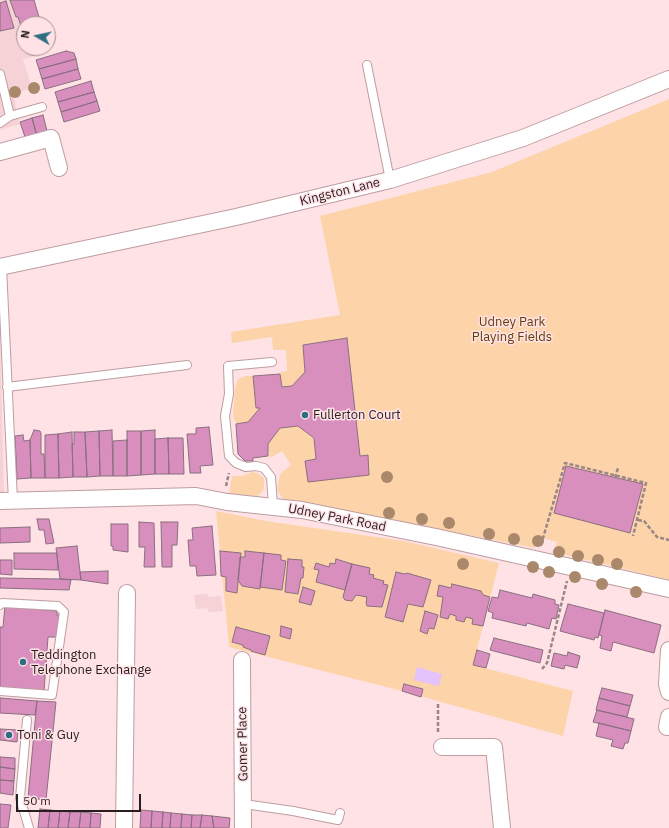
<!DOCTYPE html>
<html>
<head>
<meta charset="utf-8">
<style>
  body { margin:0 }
  #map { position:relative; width:669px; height:828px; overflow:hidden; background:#fee2e5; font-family:"IBM Plex Sans",sans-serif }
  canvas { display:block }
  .north { position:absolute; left:16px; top:16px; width:40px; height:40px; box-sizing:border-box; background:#fee2e5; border:1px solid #a99396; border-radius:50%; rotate:279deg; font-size:11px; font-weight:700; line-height:16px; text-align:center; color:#291d1f }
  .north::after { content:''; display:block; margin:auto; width:14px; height:18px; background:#2f6d82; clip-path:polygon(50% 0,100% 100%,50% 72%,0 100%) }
  .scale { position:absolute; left:16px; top:794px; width:125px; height:18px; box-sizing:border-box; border:2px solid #291d1f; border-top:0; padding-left:5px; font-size:12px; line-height:14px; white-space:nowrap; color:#291d1f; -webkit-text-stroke:3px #fee2e5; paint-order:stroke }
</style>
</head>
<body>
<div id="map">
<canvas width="669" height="828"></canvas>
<div class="north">N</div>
<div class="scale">50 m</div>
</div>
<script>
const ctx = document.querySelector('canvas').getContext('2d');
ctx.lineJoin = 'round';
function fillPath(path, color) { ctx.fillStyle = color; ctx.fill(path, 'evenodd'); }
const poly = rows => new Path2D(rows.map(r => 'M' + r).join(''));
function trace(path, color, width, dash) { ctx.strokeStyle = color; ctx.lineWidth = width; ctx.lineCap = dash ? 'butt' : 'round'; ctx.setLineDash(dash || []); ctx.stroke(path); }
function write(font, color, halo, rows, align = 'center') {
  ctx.font = font + ' "IBM Plex Sans",sans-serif'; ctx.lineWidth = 3; ctx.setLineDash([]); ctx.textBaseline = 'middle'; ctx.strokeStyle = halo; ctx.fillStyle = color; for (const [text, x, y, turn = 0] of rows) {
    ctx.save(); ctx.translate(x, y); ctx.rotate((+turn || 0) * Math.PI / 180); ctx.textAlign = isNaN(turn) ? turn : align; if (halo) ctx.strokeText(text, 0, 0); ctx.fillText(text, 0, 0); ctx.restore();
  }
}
const built = poly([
  [0,0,34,0,24,24,24,48,47,48,49,53,23,59,32,88,13,94,20,124,0,130],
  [0,327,4,493,0,497],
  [208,594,208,597,221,596,223,611,208,612,208,608,196,609,194,595]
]);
const green = poly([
  [669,99,669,580,554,552,557,542,543,538,537,537,535,548,283,499,277,490,280,474,291,465,282,451,270,458,268,444,280,428,298,426,314,438,316,459,305,461,308,481,369,475,368,455,360,456,347,338,303,345,305,372,292,386,282,387,280,372,287,371,286,350,273,350,272,337,232,343,231,332,340,315,320,216,492,172],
  [246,376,253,376,256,408,260,408,248,422,236,424,233,416,235,388,238,379],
  [252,472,257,473,264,478,264,489,261,493,257,496,229,494,232,476,242,476],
  [216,511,266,521,404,541,499,563,473,665,573,691,563,736,402,691,229,647]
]);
const water = poly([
  [417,667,442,674,439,686,414,680]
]);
const building = poly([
  [10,0,34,0,41,24,24,24,24,35,18,17,16,17,10,0],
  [6,1,14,28,0,31,0,3,6,1],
  [66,51,74,53,76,59,39,69,36,60,66,51],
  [76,59,78,69,42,79,39,69,76,59],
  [78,69,81,79,45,89,42,79,78,69],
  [91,81,94,92,58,102,55,92,91,81],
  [94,92,97,101,61,112,58,102,94,92],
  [97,101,100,111,64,122,61,112,97,101],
  [43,115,47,131,39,133,37,136,32,118,43,115],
  [32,118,37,136,26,140,20,122,32,118],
  [347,338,360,456,368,455,369,475,308,482,305,461,316,459,314,438,298,426,280,428,268,444,268,456,253,458,253,461,245,461,238,454,236,424,248,422,260,408,256,408,253,376,280,374,282,387,292,386,305,372,303,345,347,338],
  [209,427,213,465,200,466,201,473,190,473,187,434,196,434,196,428,209,427],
  [34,430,40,431,41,433,41,454,44,454,45,478,31,478,30,440,34,430],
  [112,430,113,476,100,476,99,431,112,430],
  [155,430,155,474,141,475,141,431,155,430],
  [99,431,100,476,87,477,85,432,99,431],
  [127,431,141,431,141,475,127,476,127,431],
  [72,432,73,477,59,478,58,434,72,432],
  [74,432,85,432,87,477,73,477,72,444,74,444,74,432],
  [58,434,59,478,45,478,45,435,58,434],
  [23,435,24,441,30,440,31,478,17,479,15,436,23,435],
  [168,438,169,474,155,474,155,439,168,438],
  [168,438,183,438,184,474,169,474,168,438],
  [127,440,127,476,113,476,113,441,127,440],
  [566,466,643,484,630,533,554,513,566,466],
  [37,519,49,519,54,543,46,544,44,530,39,530,37,519],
  [139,522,154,523,155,567,144,567,145,547,139,547,139,522],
  [161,522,178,522,177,545,172,545,172,567,162,567,161,522],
  [111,524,128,524,128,552,113,550,113,546,111,546,111,524],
  [212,526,216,575,197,576,196,566,190,566,188,540,193,540,192,528,212,526],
  [30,527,30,542,0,543,0,528,30,527],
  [77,546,81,580,60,579,56,548,77,546],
  [220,551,241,553,237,593,226,591,226,577,221,576,220,551],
  [245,551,264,553,260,589,242,586,238,580,240,557,245,557,245,551],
  [14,553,57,553,58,570,14,569,14,553],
  [264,553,281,555,281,560,286,561,282,590,260,587,264,553],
  [288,559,302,560,302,567,304,567,303,578,301,578,298,594,285,592,288,559],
  [336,559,352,564,345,590,316,582,319,570,314,569,316,563,329,567,330,563,335,564,336,559],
  [0,560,12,560,12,575,0,574,0,560],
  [352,564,370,568,369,574,374,575,373,578,384,581,383,584,388,585,382,607,367,606,366,603,367,597,356,595,352,601,345,600,343,597,352,564],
  [108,571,108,584,81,580,80,572,108,571],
  [396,572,405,574,407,573,431,580,423,607,408,604,403,622,385,617,396,572],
  [0,578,60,579,71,580,69,590,0,588,0,578],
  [452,584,481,591,483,595,490,597,483,626,472,624,473,619,466,617,464,622,456,620,456,616,450,614,448,619,440,617,443,597,437,596,439,585,451,588,452,584],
  [303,587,315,591,311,605,299,602,303,587],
  [500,590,532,598,533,594,555,600,555,604,559,605,556,619,552,618,549,629,527,623,526,626,492,618,493,613,488,611,492,597,498,598,500,590],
  [568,604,604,613,598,638,595,637,594,640,560,631,568,604],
  [5,606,57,611,57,615,60,615,58,637,48,637,44,691,0,687,0,627,3,627,5,606],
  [605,610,661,625,654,653,613,642,611,651,600,648,602,636,599,635,605,610],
  [425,611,438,615,434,629,429,628,427,634,420,631,425,611],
  [281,626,292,629,290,639,280,636,281,626],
  [236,627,270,636,265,655,251,651,251,650,243,647,243,645,232,642,236,627],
  [494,638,543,650,540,663,490,650,494,638],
  [477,650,490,654,486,668,473,665,477,650],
  [568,652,580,656,577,668,565,665,564,669,551,666,554,653,567,656,568,652],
  [404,684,423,689,421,697,402,691,404,684],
  [602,688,633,695,630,706,599,698,602,688],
  [0,698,37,701,35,715,0,713,0,698],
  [599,698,630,706,627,717,596,710,599,698],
  [37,701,56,702,46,800,28,798,37,701],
  [597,710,634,719,631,731,593,722,597,710],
  [599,723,631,731,628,743,625,743,623,749,611,746,613,740,596,736,599,723],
  [0,729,18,730,17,742,0,740,0,729],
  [0,757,15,758,15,769,0,767,0,757],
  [0,767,15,769,14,781,0,780,0,767],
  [0,780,14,781,13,795,0,793,0,780],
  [0,804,11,805,8,828,0,828,0,804],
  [40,809,50,810,48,828,38,828,40,809],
  [50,810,60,811,58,828,48,828,50,810],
  [141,810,152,811,151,828,140,828,141,810],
  [60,811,70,812,68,828,58,828,60,811],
  [152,811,163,812,162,828,151,828,152,811],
  [70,812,81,812,79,828,68,828,70,812],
  [81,812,91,813,90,828,79,828,81,812],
  [163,812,171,813,170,828,162,828,163,812],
  [91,813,101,814,100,828,90,828,91,813],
  [171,813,182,814,181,828,170,828,171,813],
  [182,814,192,815,191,828,181,828,182,814],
  [192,815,202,815,200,828,191,828,192,815],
  [202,815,212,816,214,828,200,828,202,815],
  [212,816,230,818,229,828,214,828,212,816]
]);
const path = poly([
  [615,478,618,468],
  [226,486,229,473],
  [638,520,644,521,657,537,669,540],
  [541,545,565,463,646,483,633,536],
  [542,669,547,663,567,581],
  [438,704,438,732]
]);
const lane = poly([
  [367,65,390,180],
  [0,74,10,116],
  [0,123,10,116,42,107],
  [2,267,13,501],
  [272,362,228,366,229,394,225,416,229,456,236,463,246,467,256,466,264,468,271,477,273,506],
  [7,387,187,365],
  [0,605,2,603,58,606,64,612,52,695,0,691],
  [27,720,20,798,29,828],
  [244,804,293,811,338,820,340,813]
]);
const street = poly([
  [0,152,51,138,59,168],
  [0,267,236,217,390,180,523,138,669,79],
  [0,501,196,496,227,502,302,510,436,537,669,589],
  [669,650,667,684,669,692],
  [242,660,243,828],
  [667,727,669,717],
  [442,747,494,747,502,828],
  [124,828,127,593]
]);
const trees = [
  [34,88],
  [15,92],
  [387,477],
  [389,513],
  [422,519],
  [449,523],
  [489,534],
  [514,539],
  [538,541],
  [559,552],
  [578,556],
  [598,560],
  [463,564],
  [617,564],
  [533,567],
  [549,572],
  [575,577],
  [602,584],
  [636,592]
];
const markers = [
  [305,415,4,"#2f6d82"],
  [23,662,4,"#2f6d82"],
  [9,735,4,"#2f6d82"]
];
const streetNames = [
  ["Kingston Lane",340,192,-14],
  ["Udney Park Road",337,518,11],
  ["Gomer Place",243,744,-91]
];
const parkNames = [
  ["Udney Park",512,322],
  ["Playing Fields",512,337]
];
const poiNames = [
  ["Fullerton Court",313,415],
  ["Teddington",31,655],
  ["Telephone Exchange",31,670],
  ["Toni & Guy",17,735]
];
fillPath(built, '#f6d2d6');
fillPath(green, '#fdd4a9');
fillPath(water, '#e4c2fc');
fillPath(building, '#d88fbe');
trace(building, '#896f7f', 1);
trace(lane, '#be9da1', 10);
trace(street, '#be9da1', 18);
trace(path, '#9a8588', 2.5, [4, 2]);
trace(lane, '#fff', 8);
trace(street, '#fff', 16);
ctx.fillStyle = '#a9886b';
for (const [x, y] of trees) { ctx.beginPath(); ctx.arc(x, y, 6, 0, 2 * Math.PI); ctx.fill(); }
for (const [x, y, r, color] of markers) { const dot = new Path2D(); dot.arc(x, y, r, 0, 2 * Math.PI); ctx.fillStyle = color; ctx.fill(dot); trace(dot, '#fee2e5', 1.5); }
write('13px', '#291d1f', '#fee2e5', streetNames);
write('13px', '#643e08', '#fee2e5', parkNames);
write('13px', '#291d1f', '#fee2e5', poiNames, 'left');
</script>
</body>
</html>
